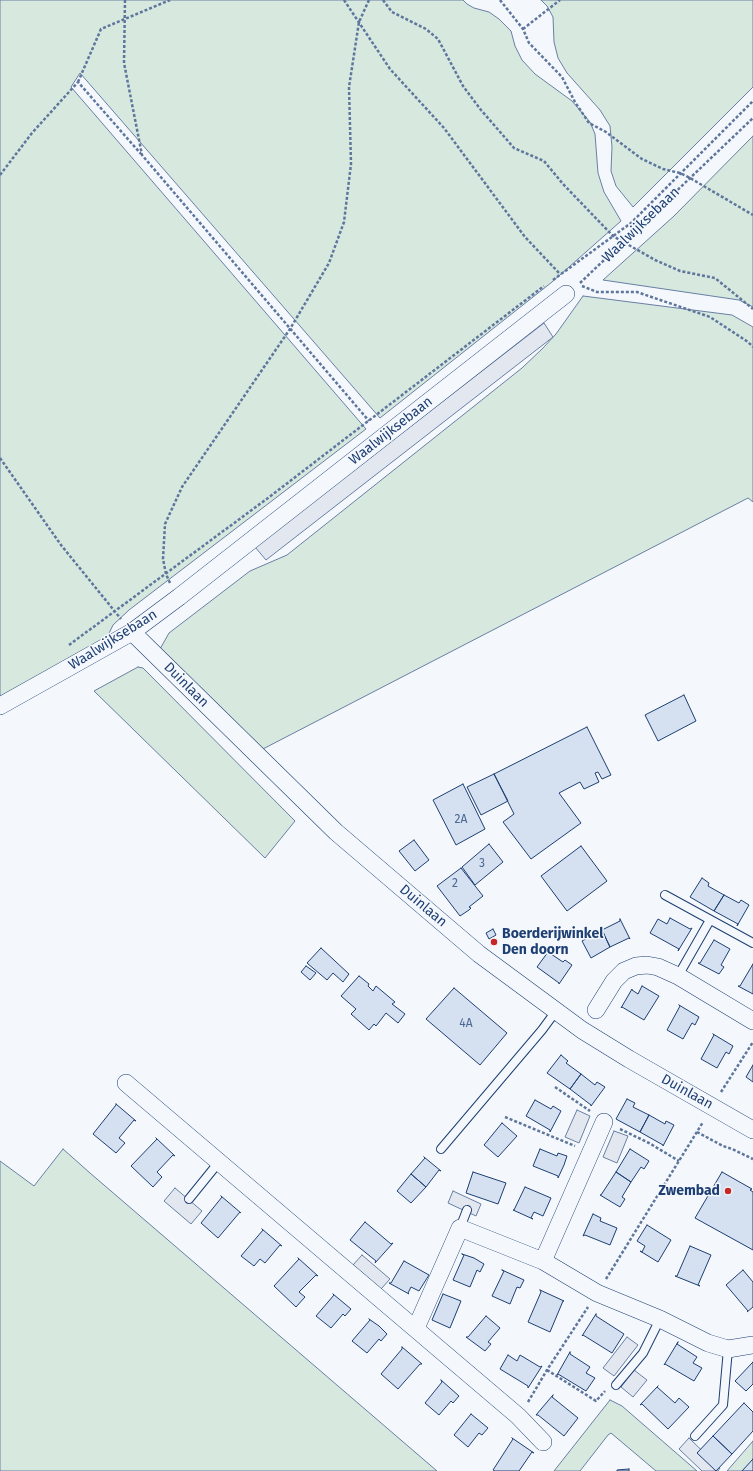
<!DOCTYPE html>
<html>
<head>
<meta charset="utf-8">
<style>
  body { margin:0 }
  canvas { display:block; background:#f4f7fb }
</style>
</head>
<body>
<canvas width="753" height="1471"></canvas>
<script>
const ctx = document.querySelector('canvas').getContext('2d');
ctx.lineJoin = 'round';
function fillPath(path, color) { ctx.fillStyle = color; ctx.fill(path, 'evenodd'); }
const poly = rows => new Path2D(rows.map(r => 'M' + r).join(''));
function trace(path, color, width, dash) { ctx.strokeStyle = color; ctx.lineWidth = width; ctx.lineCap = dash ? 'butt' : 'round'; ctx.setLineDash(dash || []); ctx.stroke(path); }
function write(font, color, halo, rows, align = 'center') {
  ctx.font = font + ' "Fira Sans",sans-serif'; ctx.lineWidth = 3; ctx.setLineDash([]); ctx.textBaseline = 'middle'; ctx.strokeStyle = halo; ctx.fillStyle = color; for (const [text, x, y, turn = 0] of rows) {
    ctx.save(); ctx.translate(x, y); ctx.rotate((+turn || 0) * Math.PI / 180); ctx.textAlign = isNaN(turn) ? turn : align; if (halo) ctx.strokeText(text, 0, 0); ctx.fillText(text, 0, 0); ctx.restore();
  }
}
const green = poly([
  [0,0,463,0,467,4,474,8,489,12,499,19,511,31,515,46,522,60,535,74,572,101,590,122,595,134,598,173,604,192,621,221,552,282,380,418,80,73,71,87,366,429,129,610,113,625,103,646,0,703,0,0],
  [541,0,753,0,753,87,633,207,616,186,611,171,612,147,610,126,600,110,567,73,558,58,554,42,553,17,547,6,541,0],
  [753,136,753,307,739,300,603,280,674,216,753,136],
  [583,296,732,315,753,327,753,502,748,498,259,751,160,649,169,633,250,571,287,555,522,368,543,348,556,334,583,296],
  [138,667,143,668,295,821,265,858,94,691,138,667],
  [63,1149,90,1173,437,1471,0,1471,0,1161,34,1186,63,1149],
  [610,1400,622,1406,697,1471,656,1471,611,1433,608,1435,580,1471,554,1471,610,1400],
  [753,1441,753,1471,727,1471,753,1441]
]);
const parking = poly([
  [544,323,553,337,266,560,255,547,544,323],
  [577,1110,590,1116,579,1143,565,1137,577,1110],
  [614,1131,628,1136,617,1163,603,1157,614,1131],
  [175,1188,202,1211,191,1224,164,1201,175,1188],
  [453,1191,481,1204,476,1216,448,1203,453,1191],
  [362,1255,390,1279,381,1289,353,1265,362,1255],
  [627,1337,638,1345,614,1376,603,1368,627,1337],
  [634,1370,647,1380,633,1397,621,1387,634,1370],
  [689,1438,720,1468,718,1471,702,1471,679,1449,689,1438]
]);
const building = poly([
  [684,695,696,721,658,741,645,715,684,695],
  [587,727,611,775,602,779,598,772,595,773,599,782,584,789,580,782,559,793,581,823,531,859,503,822,514,814,494,774,587,727],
  [494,774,508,801,481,815,467,787,494,774],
  [463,784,485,829,456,845,433,800,463,784],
  [414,840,429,860,415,871,399,851,414,840],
  [489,844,503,862,475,885,462,867,489,844],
  [581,846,607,881,567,911,541,876,581,846],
  [461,868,483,896,469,907,471,908,469,910,460,916,437,886,461,868],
  [702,878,709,883,708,886,724,895,714,911,690,897,702,878],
  [724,895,739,903,741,900,749,905,737,926,738,924,714,911,724,895],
  [670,918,690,929,692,928,678,951,679,949,650,933,658,919,667,924,670,918],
  [620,919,630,939,629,938,610,947,602,930,620,921,620,919],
  [493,929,496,935,489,939,486,933,493,929],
  [602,930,610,947,591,958,582,941,602,930],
  [714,940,730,949,721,965,724,967,719,974,698,963,700,963,714,940],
  [321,948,349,974,343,982,333,973,327,980,307,963,321,948],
  [548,952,563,962,565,960,572,965,559,984,559,983,537,967,548,952],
  [753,964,753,994,738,986,740,986,753,964],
  [306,966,316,973,310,980,301,972,306,966],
  [359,976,369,984,368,986,373,991,376,986,395,1002,392,1004,405,1014,398,1023,386,1013,376,1026,374,1024,369,1030,351,1014,356,1009,341,996,359,976],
  [642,986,659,996,644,1020,622,1007,621,1008,632,989,632,990,638,994,642,986],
  [454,988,507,1033,480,1065,426,1019,454,988],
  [679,1005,699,1017,695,1025,692,1023,683,1039,667,1030,680,1006,679,1005],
  [713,1034,733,1046,729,1054,726,1052,717,1068,701,1059,714,1035,713,1034],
  [561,1055,568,1061,566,1063,581,1074,570,1089,547,1073,561,1055],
  [753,1065,753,1082,746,1077,753,1065],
  [581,1074,595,1085,597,1082,605,1087,591,1106,591,1105,570,1089,581,1074],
  [627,1099,635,1103,633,1107,649,1115,640,1132,616,1119,627,1099],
  [535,1100,551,1109,553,1106,561,1111,550,1132,550,1130,526,1116,535,1100],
  [116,1104,136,1121,134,1120,119,1138,125,1143,116,1153,93,1134,116,1105,116,1104],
  [649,1115,665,1124,666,1121,674,1125,663,1146,663,1145,640,1132,649,1115],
  [502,1123,517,1136,498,1157,484,1145,502,1123],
  [156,1138,175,1156,173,1155,157,1172,162,1177,153,1187,131,1166,157,1139,156,1138],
  [540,1149,557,1156,558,1153,567,1156,564,1165,558,1178,558,1176,533,1166,540,1149],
  [630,1149,649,1161,644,1169,641,1167,631,1182,616,1172,630,1149],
  [424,1157,441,1171,439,1170,426,1187,411,1174,425,1158,424,1157],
  [473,1172,506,1183,498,1204,466,1193,473,1172],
  [616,1172,631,1182,622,1197,625,1199,620,1207,600,1195,601,1195,616,1172],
  [722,1172,752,1189,750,1190,753,1192,753,1250,695,1218,722,1172],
  [411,1174,426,1187,411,1203,397,1191,411,1174],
  [525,1187,551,1198,543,1216,534,1212,531,1218,533,1219,513,1210,514,1210,525,1187],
  [221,1196,241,1213,240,1212,218,1238,201,1223,222,1197,221,1196],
  [593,1214,601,1218,600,1221,617,1228,610,1245,585,1235,583,1236,593,1214],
  [365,1222,391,1244,393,1243,375,1263,376,1261,350,1240,365,1222],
  [647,1225,671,1240,658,1262,640,1251,642,1252,645,1246,637,1241,647,1225],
  [262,1229,282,1246,280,1245,265,1263,260,1259,254,1266,241,1256,263,1230,262,1229],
  [690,1246,711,1255,698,1285,700,1286,675,1276,677,1276,690,1246],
  [462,1254,474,1258,484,1264,480,1272,477,1270,470,1287,453,1280,464,1255,462,1254],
  [298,1258,318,1276,316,1275,299,1292,305,1297,296,1307,274,1286,299,1259,298,1258],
  [404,1261,429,1275,419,1291,411,1287,408,1293,409,1294,389,1283,391,1283,404,1261],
  [502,1270,524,1280,520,1288,517,1287,510,1304,492,1296,504,1271,502,1270],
  [743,1270,753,1282,753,1307,747,1312,748,1311,726,1285,743,1270],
  [540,1290,564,1301,563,1301,550,1332,528,1322,541,1292,540,1290],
  [333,1294,351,1309,345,1316,343,1314,331,1328,316,1316,334,1295,333,1294],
  [443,1294,461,1301,450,1328,432,1320,443,1294],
  [596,1314,596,1316,624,1334,612,1353,583,1335,582,1336,596,1314],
  [486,1316,500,1328,488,1342,491,1344,485,1351,466,1337,468,1337,486,1316],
  [369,1319,379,1326,387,1334,381,1341,379,1339,367,1353,352,1341,370,1320,369,1319],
  [678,1342,677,1344,697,1357,693,1363,702,1368,694,1381,665,1364,664,1365,678,1342],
  [402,1347,422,1364,420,1364,398,1389,381,1374,402,1349,402,1347],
  [570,1352,570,1354,590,1367,586,1373,595,1378,586,1391,558,1374,557,1375,570,1352],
  [508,1355,517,1361,520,1355,540,1367,542,1366,528,1388,528,1386,500,1369,508,1355],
  [753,1362,753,1384,746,1391,735,1381,753,1362],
  [441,1380,459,1396,453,1403,451,1401,439,1415,425,1403,442,1382,441,1380],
  [658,1386,657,1387,675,1403,679,1398,689,1407,668,1429,642,1404,640,1405,658,1386],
  [553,1395,552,1397,578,1418,564,1436,538,1415,536,1415,553,1395],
  [744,1403,753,1412,753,1431,732,1454,713,1436,744,1403],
  [471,1414,488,1428,482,1435,479,1433,468,1447,454,1435,471,1414],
  [713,1436,732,1454,716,1471,697,1453,713,1436],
  [512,1438,534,1453,532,1452,519,1471,495,1471,493,1470,513,1439,512,1438],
  [753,1459,753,1471,742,1471,753,1459],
  [629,1469,629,1471,617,1471,617,1470,629,1469]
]);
const path = poly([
  [125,0,124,63,142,155,369,421],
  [344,0,390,69,444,128,525,237,560,274],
  [383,0,392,12,426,29,438,39,463,86,481,110,514,148,544,161,563,184,613,236,655,260,680,271,715,278,753,309],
  [500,0,523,29,529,43,562,77,575,102,589,123,606,132,642,159,663,169,680,173,690,178,753,215],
  [523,29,560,0],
  [78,82,101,29,170,0],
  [0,175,32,133,78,82,141,154],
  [553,280,631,223,753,101],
  [580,283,753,118],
  [582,286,597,292,637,292,710,317,748,342,753,347],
  [0,458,61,545,121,619],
  [170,583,166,574,163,559,165,524,182,487,290,329,329,263,344,222,351,164,349,87,359,22,369,0],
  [69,645,268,498,544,286],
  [555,1087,590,1111],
  [721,1092,753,1042],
  [505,1117,575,1146],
  [620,1129,649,1143,679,1161],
  [697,1132,723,1146,732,1149,753,1159],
  [606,1279,703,1122],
  [547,1370,596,1401,605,1391],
  [528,1402,547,1370,588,1307]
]);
const service = poly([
  [665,895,753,943],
  [678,976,710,920],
  [441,1149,542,1030,556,1011],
  [189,1199,219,1162],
  [460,1228,467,1210],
  [616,1385,643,1353,660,1319],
  [695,1436,723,1405,728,1349]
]);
const minor = poly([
  [132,632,336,832,479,954,582,1030,629,1059,753,1130],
  [0,706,132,632,179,597,566,294],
  [596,1010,614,981,624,971,636,966,647,965,658,967,678,976,753,1021],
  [126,1083,518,1416,543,1442],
  [543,1261,604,1122],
  [416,1328,460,1228,543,1261,597,1293,660,1319,708,1343,728,1349,753,1345]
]);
const markers = [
  [494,942,4,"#c62828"],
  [728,1191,4,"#c62828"]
];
const numberNames = [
  ["2A",461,820],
  ["3",482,864],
  ["2",455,884],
  ["4A",466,1024]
];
const streetNames = [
  ["Waalwijksebaan",641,225,-44],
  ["Waalwijksebaan",391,431,-38],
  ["Waalwijksebaan",113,640,-32],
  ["Duinlaan",186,685,45],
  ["Duinlaan",423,906,40],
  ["Duinlaan",687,1092,29]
];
const poiNames = [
  ["Boerderijwinkel",502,934],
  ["Den doorn",502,950],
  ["Zwembad",720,1191,"right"]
];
fillPath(green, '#d7e8df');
trace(green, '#687fa3', 1);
fillPath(parking, '#e3e8f0');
trace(parking, '#687fa3', 1);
fillPath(building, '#d5e0f0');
trace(building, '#1d3f73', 1);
trace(service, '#1d3f73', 10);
trace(minor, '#1d3f73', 18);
trace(path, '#5e769c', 2.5, [3, 2]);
trace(service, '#f4f7fb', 8);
trace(minor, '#f4f7fb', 17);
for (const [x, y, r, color] of markers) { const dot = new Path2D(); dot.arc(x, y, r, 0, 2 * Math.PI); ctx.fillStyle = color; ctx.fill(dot); trace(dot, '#f4f7fb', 1.5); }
write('12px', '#4b6792', null, numberNames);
write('14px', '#1d3f73', '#f4f7fb', streetNames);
write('bold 14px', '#1d3f73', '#f4f7fb', poiNames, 'left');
</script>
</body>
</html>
